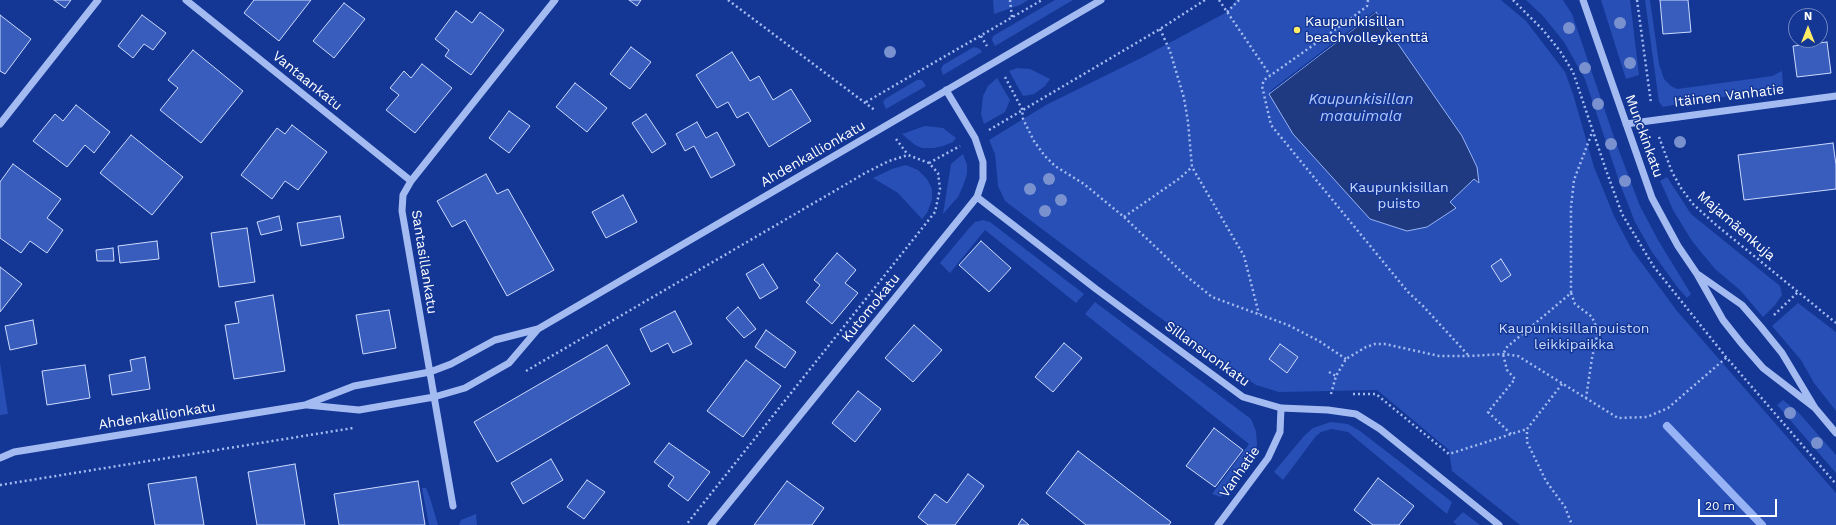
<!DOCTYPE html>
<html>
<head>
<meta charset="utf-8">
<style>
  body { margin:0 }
  #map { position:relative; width:1836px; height:525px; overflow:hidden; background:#143796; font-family:"Work Sans",sans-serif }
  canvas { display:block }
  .north { position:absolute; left:1788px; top:8px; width:40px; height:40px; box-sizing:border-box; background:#143796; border:1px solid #7287c0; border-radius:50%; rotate:0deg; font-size:11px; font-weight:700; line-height:16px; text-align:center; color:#fff }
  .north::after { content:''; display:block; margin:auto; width:14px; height:18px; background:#ffed66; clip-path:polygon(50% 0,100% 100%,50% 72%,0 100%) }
  .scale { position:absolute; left:1698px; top:499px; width:79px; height:18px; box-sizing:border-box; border:2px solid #fff; border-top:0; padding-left:5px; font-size:12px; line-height:14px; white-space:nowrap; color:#fff; -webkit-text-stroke:3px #143796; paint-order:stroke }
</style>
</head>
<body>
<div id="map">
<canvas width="1836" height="525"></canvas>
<div class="north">N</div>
<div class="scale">20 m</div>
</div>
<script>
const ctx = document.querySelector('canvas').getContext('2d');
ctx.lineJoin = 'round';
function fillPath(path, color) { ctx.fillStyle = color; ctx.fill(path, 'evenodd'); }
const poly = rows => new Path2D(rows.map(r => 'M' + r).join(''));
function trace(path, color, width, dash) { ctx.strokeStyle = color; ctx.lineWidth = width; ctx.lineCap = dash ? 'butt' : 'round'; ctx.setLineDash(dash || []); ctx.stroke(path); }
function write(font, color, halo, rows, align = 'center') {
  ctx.font = font + ' "Work Sans",sans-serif'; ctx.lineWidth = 3; ctx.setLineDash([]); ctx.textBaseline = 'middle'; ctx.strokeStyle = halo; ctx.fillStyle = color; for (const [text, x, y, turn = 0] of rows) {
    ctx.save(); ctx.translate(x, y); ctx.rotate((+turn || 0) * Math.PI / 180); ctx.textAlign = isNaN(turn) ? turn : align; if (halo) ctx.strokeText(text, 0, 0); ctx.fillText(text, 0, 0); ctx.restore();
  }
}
const green = poly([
  [993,0,1028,0,1020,5,994,14],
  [1055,0,1073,0,995,46,992,40,993,36],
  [1236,0,1501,0,1526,21,1565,72,1573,94,1594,167,1614,216,1632,250,1677,311,1836,493,1836,525,1520,525,1452,471,1449,450,1377,390,1279,392,1256,385,1152,312,1005,201,998,186,995,154,989,140,1046,105,1143,57,1227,12],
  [1526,0,1563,0,1572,14,1616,143,1640,206,1658,240,1691,294,1687,298,1678,288,1652,252,1635,222,1620,184,1585,79,1564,42,1543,16],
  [1601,0,1630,0,1639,75,1626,79],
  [1645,0,1650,0,1659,64,1664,79,1671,86,1677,89,1751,79,1772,76,1782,71,1783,86,1775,90,1692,101,1663,107,1659,102],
  [974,47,980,49,982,52,943,75,941,69,943,65],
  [1017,68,1030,69,1050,79,1045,86,1034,94,1023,96,1009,71],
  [997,78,1010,100,1005,112,984,124,981,114,983,96,988,86],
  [917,80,922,80,926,86,886,109,883,102,885,99],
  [925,126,943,128,956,138,953,142,943,146,934,148,922,148,915,145,902,134],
  [963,154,967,165,967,174,963,186,958,197,943,214,951,164],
  [906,165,918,170,927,179,932,189,932,200,927,213,922,219,898,193,873,178,892,169],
  [1667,177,1691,214,1780,286,1782,295,1775,305,1763,317,1740,290,1715,269,1692,241,1673,210,1664,189,1660,181],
  [983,220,990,222,1084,294,1076,303,985,230,950,273,940,263,970,227,975,222],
  [1095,302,1251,419,1256,431,1257,444,1255,454,1221,497,1212,494,1249,444,1085,314],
  [1798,303,1836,332,1836,411,1814,383,1801,360,1772,326],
  [0,363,8,414,0,415],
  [1783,400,1799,413,1836,455,1836,473,1777,405],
  [1331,422,1348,424,1360,431,1452,502,1447,514,1348,432,1332,429,1321,432,1316,436,1283,480,1274,472,1304,436,1313,428],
  [422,488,426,488,430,498,438,525,429,525],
  [1463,512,1480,525,1457,525,1453,522],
  [476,514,477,525,459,525,461,520]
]);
const water = poly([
  [1376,12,1462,136,1477,167,1479,183,1474,179,1450,202,1456,208,1427,227,1407,231,1370,219,1293,134,1269,94,1376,12]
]);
const pier = poly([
  [1375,11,1376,12,1271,92,1270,91]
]);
const stream = poly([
  [1667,426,1762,525]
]);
const building = poly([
  [54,0,71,0,65,8,54,0],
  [254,0,311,0,279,41,244,13,254,0],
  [629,0,641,0,637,6,629,0],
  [1660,0,1688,0,1691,32,1663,34,1660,0],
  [344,3,365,19,334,58,313,41,344,3],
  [456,11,472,23,480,12,504,30,471,75,445,56,449,50,435,39,456,11],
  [0,15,31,39,5,74,0,71,0,15],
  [142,15,166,33,153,50,144,44,133,58,118,46,142,15],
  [1827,42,1831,73,1797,77,1793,46,1827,42],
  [631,47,651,62,630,89,610,74,631,47],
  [193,50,243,91,201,143,160,110,178,88,168,80,193,50],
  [732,52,750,81,759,76,773,100,791,89,811,121,769,147,748,112,737,118,728,102,717,108,696,75,732,52],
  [422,64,452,88,415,133,386,110,399,95,390,88,404,71,411,78,422,64],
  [575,83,607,108,587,132,556,107,575,83],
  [76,105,110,132,94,153,85,145,67,167,33,141,55,114,63,121,76,105],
  [509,111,530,126,509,153,489,138,509,111],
  [646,114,666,144,652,153,632,123,646,114],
  [697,122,706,138,717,132,735,165,711,178,694,146,685,151,676,134,697,122],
  [292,125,327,152,298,190,285,181,272,199,241,175,277,128,285,134,292,125],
  [131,135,183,177,152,215,100,173,131,135],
  [1833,143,1836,165,1836,189,1744,200,1738,155,1833,143],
  [13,164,61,199,47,218,63,230,47,253,30,241,21,253,0,238,0,182,13,164],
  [486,174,497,194,508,189,554,270,507,296,465,220,452,227,437,201,486,174],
  [623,195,637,222,606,238,592,212,623,195],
  [279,216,282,230,261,235,257,222,279,216],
  [340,216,344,238,301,246,297,223,340,216],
  [247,228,255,282,219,287,211,233,247,228],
  [157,241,159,259,120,263,118,246,157,241],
  [981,241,1011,268,989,292,959,265,981,241],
  [113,248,114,261,97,261,96,250,113,248],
  [837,253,856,270,845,283,858,293,832,324,806,302,820,285,814,280,837,253],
  [1501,259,1511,275,1501,282,1491,266,1501,259],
  [763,264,778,288,760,299,746,274,763,264],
  [0,267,22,284,0,312,0,267],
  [273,295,285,371,234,379,225,325,239,323,235,302,273,295],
  [738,307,756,329,744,338,726,318,738,307],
  [389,310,396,348,363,354,356,315,389,310],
  [675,311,692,344,673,353,668,343,651,352,640,329,675,311],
  [33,320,37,344,10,350,5,326,33,320],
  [914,325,942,350,913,382,885,358,914,325],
  [766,330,796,352,785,368,755,347,766,330],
  [1064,343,1082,358,1053,392,1035,377,1064,343],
  [1280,344,1298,357,1287,373,1269,359,1280,344],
  [607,345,630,384,497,462,474,422,607,345],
  [145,357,150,389,112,395,109,375,132,371,130,360,145,357],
  [746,360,781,386,743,437,707,411,746,360],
  [85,365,90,398,47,405,42,371,85,365],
  [858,391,881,409,855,442,832,423,858,391],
  [1214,428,1243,450,1215,487,1186,466,1214,428],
  [669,443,710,472,688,501,668,486,674,477,654,462,669,443],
  [1078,451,1171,522,1169,525,1086,525,1046,493,1078,451],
  [551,459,563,480,523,504,511,483,551,459],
  [295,464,305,525,257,525,248,472,295,464],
  [968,474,984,486,955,525,928,525,918,517,935,494,947,503,968,474],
  [196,477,204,525,155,525,148,484,196,477],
  [1378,478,1414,506,1399,525,1373,525,1354,510,1378,478],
  [587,480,605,492,584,519,567,507,587,480],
  [418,481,425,525,339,525,334,494,418,481],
  [787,481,824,508,812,525,754,525,787,481],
  [1022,519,1029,525,1018,525,1022,519]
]);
const path = poly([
  [728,0,876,111],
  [1010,0,1012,18],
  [1219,0,1270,75],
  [1368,0,1367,6,1353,17,1264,80,1262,86,1271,125,1408,292,1423,306,1469,356],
  [1513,0,1543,30,1560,51,1573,72,1606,170,1622,214,1654,267,1726,357,1836,484],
  [1637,0,1651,103],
  [1227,12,1239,0],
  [1160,29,1170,51,1184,98,1188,122,1192,167,1244,256,1259,314],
  [981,36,987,46],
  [1005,77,1022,109,1023,119,1034,141,1044,155,1055,166,1084,184,1124,217,1185,275,1212,297,1288,325,1319,341,1346,359],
  [866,102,1042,0],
  [989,130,1160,29,1205,0],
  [1659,137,1672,172,1681,188,1693,204,1715,224,1836,323],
  [896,139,908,155],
  [929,163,960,146],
  [1124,217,1180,178,1192,167],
  [1571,293,1575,304,1592,317,1598,331,1592,358,1586,398],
  [1774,315,1798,292],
  [526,371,867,172,889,161,908,155,929,163,938,173,940,189,935,212,686,525],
  [1329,372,1336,376],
  [1562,384,1527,429,1527,442,1546,481,1565,507,1572,525],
  [1331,394,1336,376,1346,359,1366,347,1375,344,1385,344,1439,356,1470,356,1503,354,1518,356,1618,418,1647,417,1668,408,1727,357],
  [1353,394,1376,394,1449,454,1527,429],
  [1511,434,1488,412,1515,379,1507,370,1503,354,1507,347,1571,293,1571,207,1574,180,1593,130],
  [0,485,353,428]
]);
const minor = poly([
  [186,0,411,181],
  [1583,0,1652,198,1678,246,1697,274,1723,320,1742,344,1763,368,1815,408],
  [0,124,98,0],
  [1626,124,1836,96],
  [977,197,1096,289,1243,397,1281,408,1328,410,1356,414,1380,429,1499,525],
  [1699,275,1742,305,1761,327,1782,353,1815,408,1836,433],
  [307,405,359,410,434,397,465,388,509,363,538,329],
  [0,458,14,452,305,405,354,386,430,372,451,364,495,340,538,329,1101,0],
  [453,506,402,211,403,195,411,181,555,0],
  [711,525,977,197,983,179,983,162,975,138,946,90],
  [1218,525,1268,458,1280,432,1281,408]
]);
const trees = [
  [1620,23],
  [1569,28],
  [890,52],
  [1630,63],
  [1585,68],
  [1598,104],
  [1680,142],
  [1611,144],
  [1049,179],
  [1625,181],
  [1030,189],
  [1061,200],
  [1045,211],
  [1790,413],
  [1817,443]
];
const markers = [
  [1297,30,4,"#ffed66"]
];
const poiNames = [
  ["Kaupunkisillan",1305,22],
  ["beachvolleykenttä",1305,38]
];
const streetNames = [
  ["Vantaankatu",307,81,39],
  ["Itäinen Vanhatie",1729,96,-7],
  ["Munckinkatu",1644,136,70],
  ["Ahdenkallionkatu",813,154,-30],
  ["Majamäenkuja",1736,226,41],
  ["Santasillankatu",424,262,81],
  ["Kutomokatu",871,308,-51],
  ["Sillansuonkatu",1207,354,36],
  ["Ahdenkallionkatu",157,416,-9],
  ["Vanhatie",1240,472,-55]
];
const parkNames = [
  ["Kaupunkisillan",1399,188],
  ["puisto",1399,204],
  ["Kaupunkisillanpuiston",1574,329],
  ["leikkipaikka",1574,345]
];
const waterNames = [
  ["Kaupunkisillan",1361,100],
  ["maauimala",1361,117]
];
fillPath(green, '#274fb5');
fillPath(water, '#203a82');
trace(water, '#97b3f5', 1);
fillPath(pier, '#143796');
trace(stream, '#97b3f5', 8);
fillPath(building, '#385dbc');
trace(building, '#ccdafd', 1);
trace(path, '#a4bbf2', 2.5, [2, 3]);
trace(minor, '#a4bbf2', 7);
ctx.fillStyle = '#7991cf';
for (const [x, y] of trees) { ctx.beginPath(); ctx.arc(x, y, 6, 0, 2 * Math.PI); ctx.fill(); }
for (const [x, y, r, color] of markers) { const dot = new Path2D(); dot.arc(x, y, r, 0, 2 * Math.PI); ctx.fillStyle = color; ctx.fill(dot); trace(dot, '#143796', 1.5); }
write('14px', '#fff', '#143796', poiNames, 'left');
write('14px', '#fff', '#143796', streetNames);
write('14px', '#ccdafd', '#143796', parkNames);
write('italic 15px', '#b1c6f9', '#143796', waterNames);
</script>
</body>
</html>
